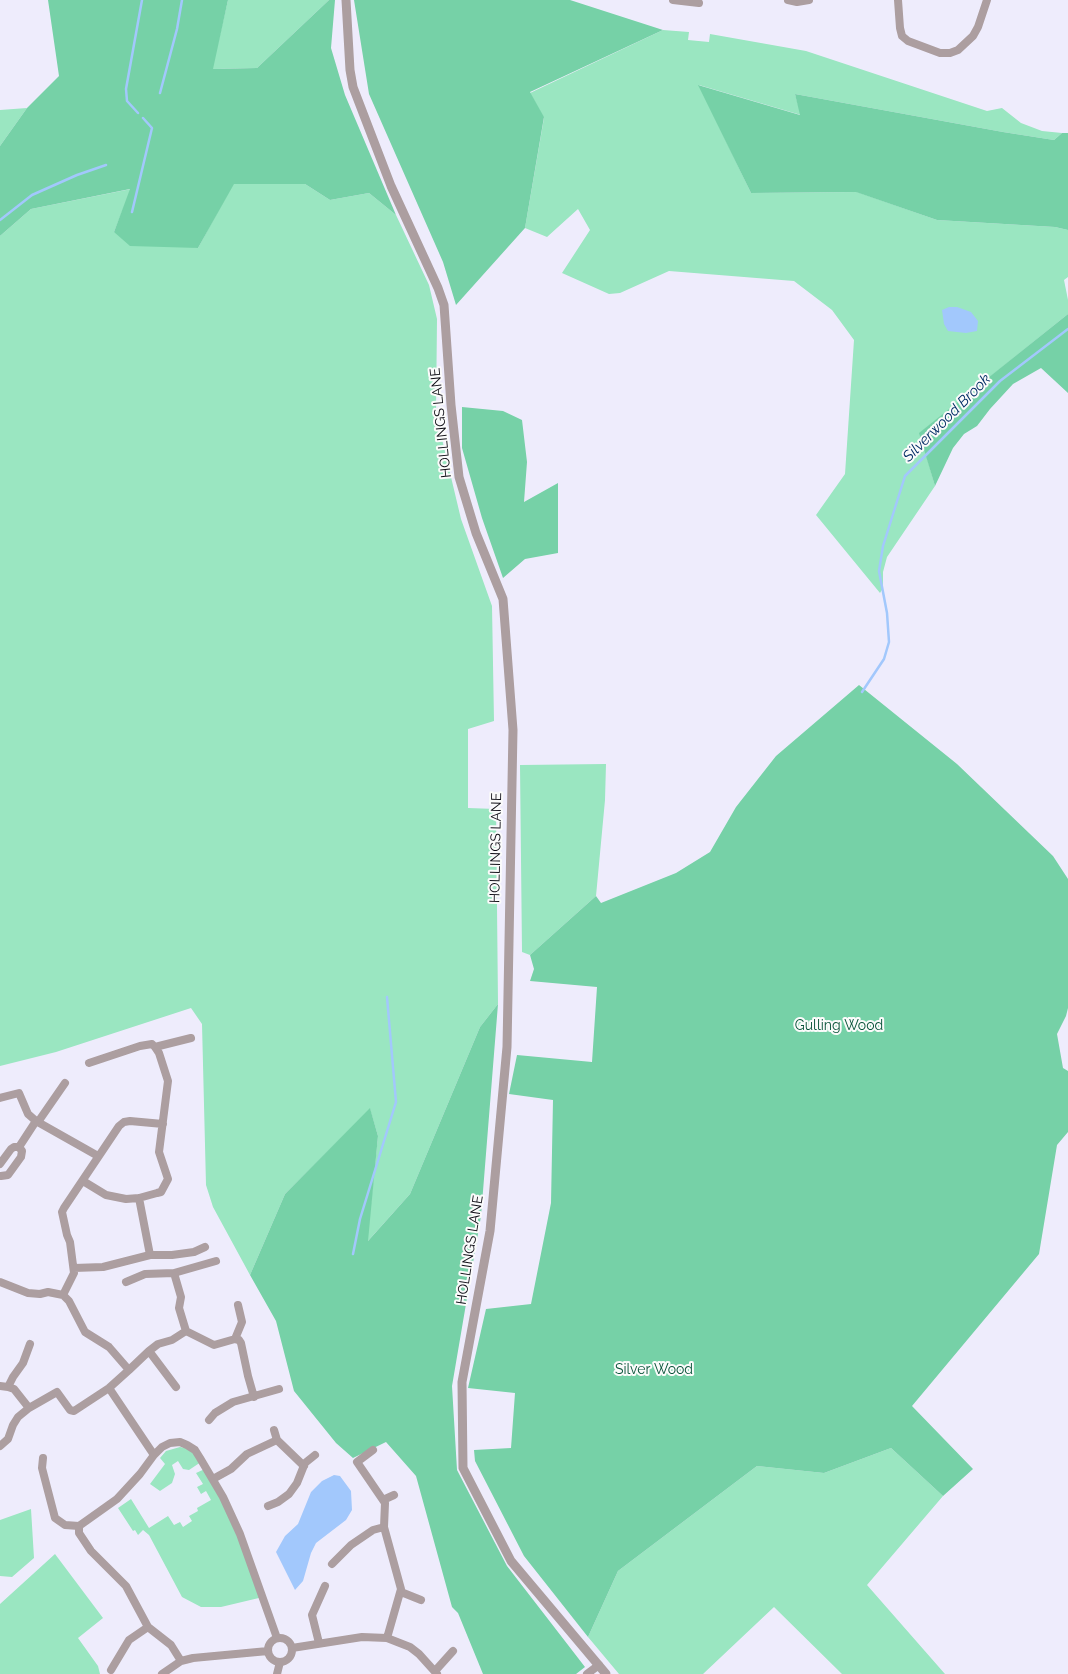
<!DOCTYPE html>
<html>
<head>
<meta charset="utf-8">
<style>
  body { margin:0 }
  canvas { display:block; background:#eeecfc }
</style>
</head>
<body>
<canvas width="1068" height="1674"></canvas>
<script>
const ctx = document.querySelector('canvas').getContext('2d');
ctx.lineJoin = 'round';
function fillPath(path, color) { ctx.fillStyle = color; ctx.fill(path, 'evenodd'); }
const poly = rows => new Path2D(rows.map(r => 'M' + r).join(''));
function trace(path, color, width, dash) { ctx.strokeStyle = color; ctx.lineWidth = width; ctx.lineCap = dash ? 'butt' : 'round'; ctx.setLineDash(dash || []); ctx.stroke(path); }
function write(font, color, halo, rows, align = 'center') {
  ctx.font = font + ' Raleway,sans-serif'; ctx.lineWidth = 4; ctx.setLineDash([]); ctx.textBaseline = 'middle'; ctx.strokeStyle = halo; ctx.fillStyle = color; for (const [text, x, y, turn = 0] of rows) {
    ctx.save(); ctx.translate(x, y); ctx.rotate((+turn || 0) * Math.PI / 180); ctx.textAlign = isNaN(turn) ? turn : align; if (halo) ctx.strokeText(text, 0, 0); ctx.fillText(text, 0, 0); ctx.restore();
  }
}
const green = poly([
  [228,0,329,0,257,68,212,69],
  [663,30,689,32,688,40,709,42,710,34,806,51,987,111,1002,108,1021,123,1042,131,1062,133,1054,140,1003,132,795,94,801,115,699,85,751,193,857,192,937,220,1055,227,1068,230,1068,277,1064,280,1068,300,1068,314,920,433,935,486,887,557,883,572,883,588,880,593,816,515,845,474,854,340,832,310,794,281,669,271,620,293,609,294,562,273,590,230,578,209,547,237,525,228,544,118,530,93],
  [27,108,0,146,0,110],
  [233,184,305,184,330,200,369,193,396,215,429,285,437,319,436,414,461,519,492,606,494,721,468,729,468,808,496,809,498,1004,480,1027,410,1194,367,1242,378,1136,370,1109,285,1194,250,1275,213,1207,206,1185,202,1024,191,1008,56,1052,0,1066,0,236,31,209,131,189,114,232,198,248],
  [606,764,605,800,596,896,530,955,522,952,520,765],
  [180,1447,195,1450,201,1462,189,1470,183,1469,178,1461,172,1465,175,1474,172,1483,160,1491,150,1484,165,1464,160,1458,166,1451],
  [891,1448,943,1496,867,1585,945,1674,842,1674,774,1607,703,1674,619,1674,588,1637,618,1571,757,1466,824,1473],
  [207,1468,223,1497,263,1597,221,1607,201,1607,182,1597,149,1535,143,1530,138,1535,135,1530,133,1531,118,1508,131,1499,149,1528,168,1516,174,1525,180,1522,183,1527,192,1521,189,1516,198,1511,197,1508,211,1500,206,1491,201,1494,197,1487,203,1484,196,1473],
  [31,1509,34,1558,12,1577,0,1576,0,1520],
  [55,1554,103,1618,78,1638,98,1666,100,1674,0,1674,0,1604]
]);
const forest = poly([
  [48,0,228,0,213,69,257,68,329,0,335,0,331,48,345,95,396,215,369,193,330,200,305,184,234,184,198,248,130,246,114,232,130,189,31,209,0,236,0,146,27,108,59,76],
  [354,0,570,0,663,30,530,92,544,117,525,228,456,305,443,262,369,94],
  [698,85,800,115,795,94,1003,132,1054,140,1062,133,1068,133,1068,230,1055,227,937,220,856,192,751,193],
  [1068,314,1068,393,1041,368,1013,384,990,409,977,426,964,434,953,448,935,486,919,433],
  [462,407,503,411,522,420,527,462,524,502,558,483,558,553,525,559,503,578,482,518,462,448],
  [859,685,957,764,1053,856,1068,879,1068,1008,1066,1016,1057,1034,1063,1068,1068,1071,1068,1132,1057,1145,1039,1254,912,1406,973,1469,943,1496,891,1448,824,1473,757,1466,618,1571,588,1637,524,1556,475,1461,474,1450,511,1448,515,1393,468,1388,486,1309,531,1304,551,1203,553,1100,509,1094,517,1055,592,1062,597,987,530,981,534,969,530,955,596,896,601,903,676,873,710,852,736,807,776,756],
  [498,1004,481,1216,452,1386,457,1470,507,1566,585,1667,576,1674,483,1674,458,1613,452,1607,416,1476,386,1442,353,1458,336,1443,294,1391,276,1321,250,1275,285,1194,370,1108,378,1136,368,1241,410,1194,480,1027]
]);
const water = poly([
  [949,307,957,307,971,312,978,321,977,331,966,333,948,331,944,324,942,310],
  [334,1475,340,1476,351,1491,352,1510,346,1520,316,1543,311,1553,303,1581,295,1590,276,1552,285,1536,298,1524,311,1492,322,1481]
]);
const stream = poly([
  [160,93,177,29,182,0],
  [138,113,127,101,126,89,142,0],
  [132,212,152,128,143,118],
  [0,220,32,195,77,175,106,165],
  [862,692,884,659,889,642,887,613,879,571,883,546,905,476,1000,381,1068,329],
  [353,1254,360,1219,396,1102,387,997]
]);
const minor = poly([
  [673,0,699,3],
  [788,0,797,2,809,0],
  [898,0,900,28,902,36,908,41,940,53,950,53,958,50,973,36,978,27,987,0],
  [155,1047,191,1038],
  [0,1098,19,1093,28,1114,36,1121,98,1156],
  [38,1122,65,1083],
  [19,1147,36,1121],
  [0,1164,11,1149,14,1147,19,1147],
  [1,1176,8,1175,21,1157,22,1151,19,1147],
  [83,1181,106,1195,126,1199,139,1198,157,1193,161,1192,168,1179,159,1152,168,1081,159,1053,155,1047,152,1044,140,1046,89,1063],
  [139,1198,150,1255],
  [74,1268,103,1267,150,1255,172,1255,194,1252,205,1247],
  [174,1273,216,1261],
  [0,1282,28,1293,40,1294,48,1292,63,1295,69,1301,85,1332,109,1347,129,1370,109,1388,74,1411,70,1410,57,1392,29,1408,14,1389,8,1387,0,1386],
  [126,1282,145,1274,174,1273,181,1297,179,1308,186,1331],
  [63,1295,74,1273,70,1242,67,1235,62,1212,64,1208,119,1126,124,1122,130,1121,163,1124],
  [235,1339,242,1322,238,1305],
  [149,1351,176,1387],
  [129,1370,149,1351,158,1344,172,1340,186,1331,214,1345,235,1339,239,1340,241,1343,248,1376,254,1397],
  [8,1387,13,1377,23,1363,30,1344],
  [209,1420,215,1413,233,1402,279,1389],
  [274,1430,277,1440,304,1466],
  [0,1446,8,1439,13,1425,18,1417,29,1408],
  [373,1450,357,1462,385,1503,384,1527,401,1589,387,1638],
  [154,1455,162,1447,170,1443,180,1442,187,1445,195,1450,200,1458,223,1497,240,1534,277,1638],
  [43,1458,42,1468,55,1518,65,1525,79,1526],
  [213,1479,231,1469,247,1454,277,1440],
  [383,1500,394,1495],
  [268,1506,278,1502,289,1494,297,1483,305,1463,315,1455],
  [79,1526,117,1499,140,1474,154,1455,109,1388],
  [79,1526,79,1533,91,1551,126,1586,148,1627,171,1645,181,1661],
  [332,1564,351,1545,373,1530,384,1527],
  [401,1592,421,1600],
  '268 1650a12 12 0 1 1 24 0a12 12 0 1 1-24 0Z',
  [319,1643,312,1615,325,1586],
  [292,1648,362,1637,387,1638,410,1647,419,1654,437,1674],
  [111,1670,129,1640,148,1627],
  [435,1671,453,1651],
  [162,1674,181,1661,193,1658,268,1651],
  [277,1674,280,1662],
  [587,1674,599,1665]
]);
const tertiary = poly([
  [346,0,350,70,353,87,391,186,438,288,444,305,451,405,459,477,476,533,503,599,513,730,507,1047,490,1231,462,1382,463,1468,511,1561,606,1674]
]);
const streetNames = [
  ["HOLLINGS LANE",441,423,-96],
  ["HOLLINGS LANE",496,848,-89],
  ["HOLLINGS LANE",470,1250,-81]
];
const parkNames = [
  ["Gulling Wood",839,1026],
  ["Silver Wood",654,1370]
];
const waterNames = [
  ["Silverwood Brook",947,418,-45]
];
fillPath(green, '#9ae6c1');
fillPath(forest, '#76d1a7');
fillPath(water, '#a2c8fc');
trace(stream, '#a2c8fc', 2.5);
trace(minor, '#ac9ea0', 8);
trace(tertiary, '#ac9ea0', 9);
write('14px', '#0d0c14', '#fbfbfb', streetNames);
write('14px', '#085339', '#fbfbfb', parkNames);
write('italic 15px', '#002c64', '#fbfbfb', waterNames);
</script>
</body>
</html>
